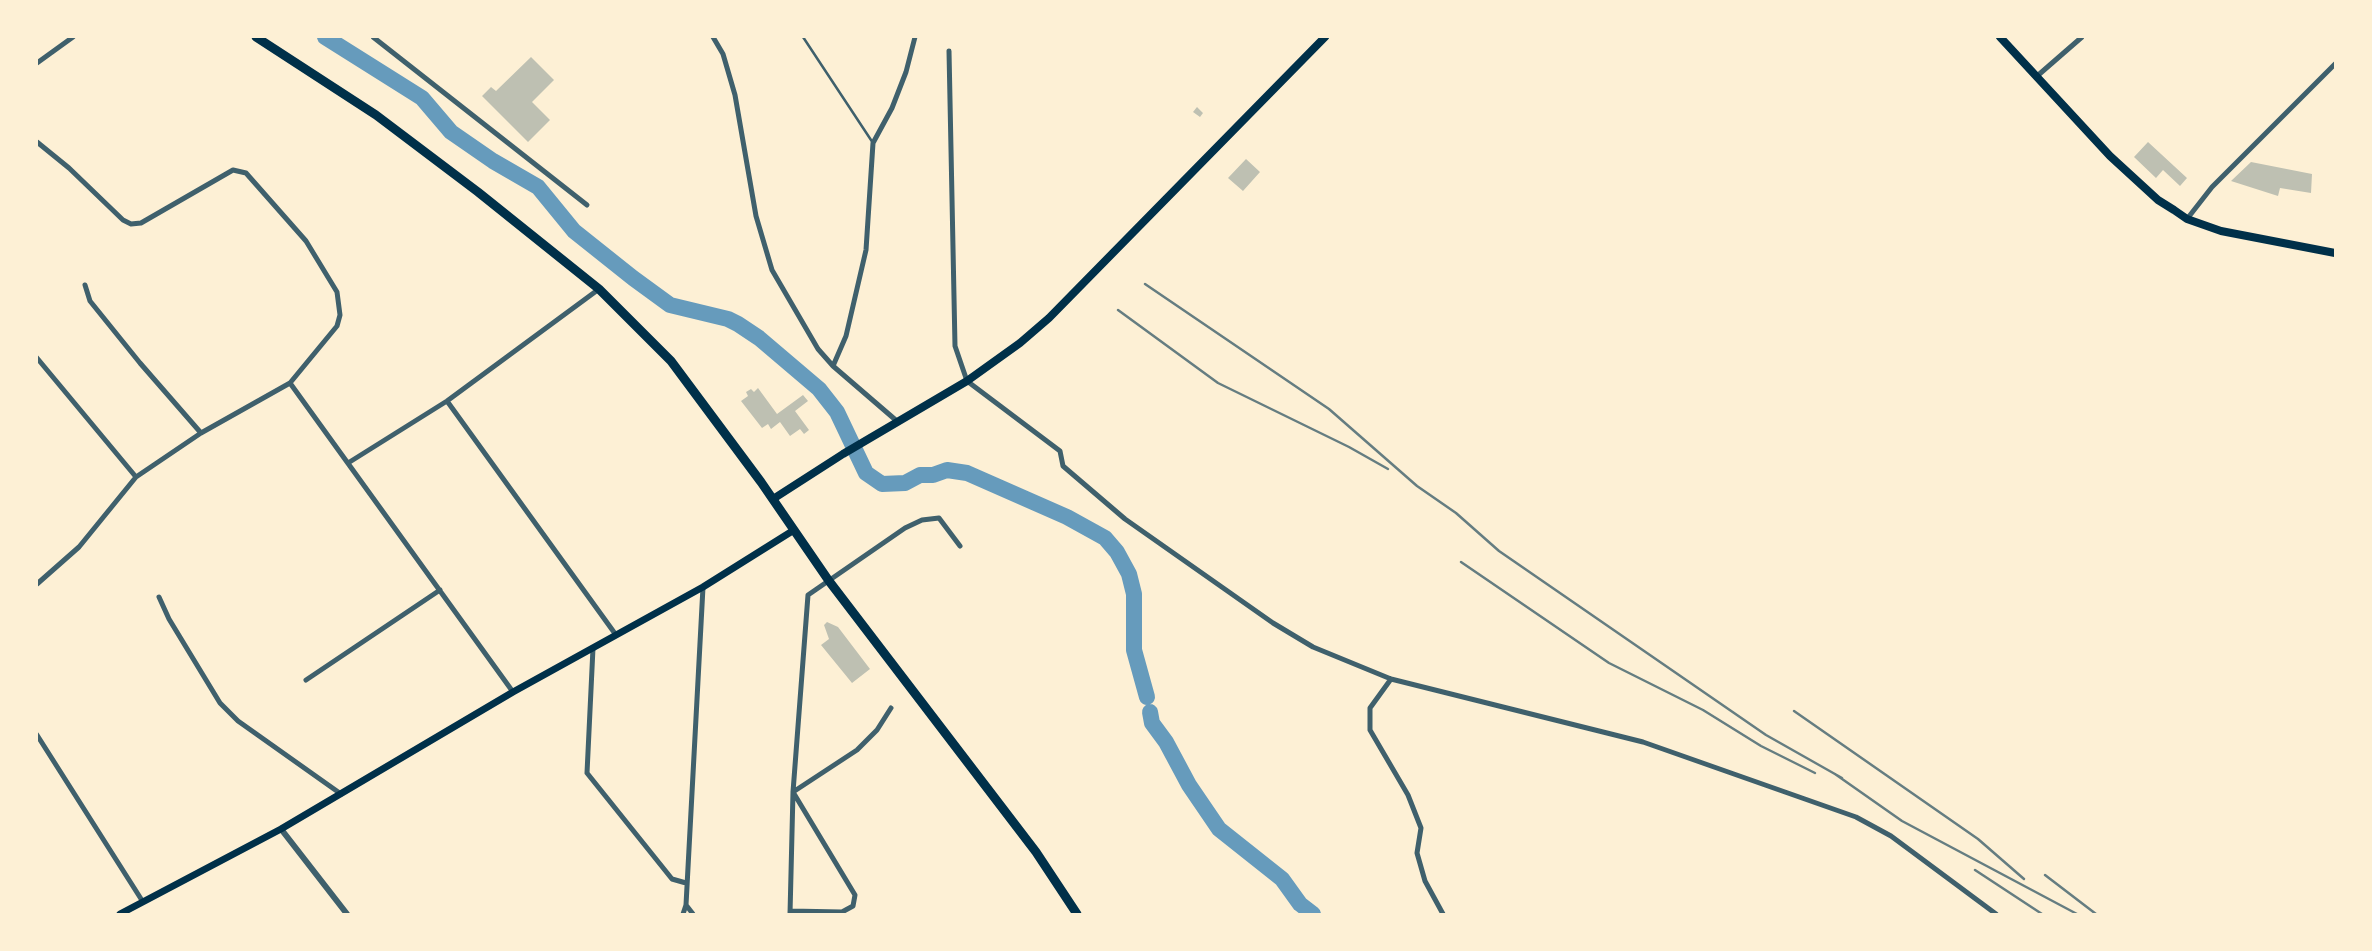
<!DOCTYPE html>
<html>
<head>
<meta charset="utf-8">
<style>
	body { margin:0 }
	#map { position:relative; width:2372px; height:951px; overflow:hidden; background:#fdf0d5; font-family:Roboto,sans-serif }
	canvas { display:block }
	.frame { position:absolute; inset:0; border:38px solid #fdf0d5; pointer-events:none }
</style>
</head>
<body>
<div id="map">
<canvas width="2372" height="951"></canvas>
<div class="frame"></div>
</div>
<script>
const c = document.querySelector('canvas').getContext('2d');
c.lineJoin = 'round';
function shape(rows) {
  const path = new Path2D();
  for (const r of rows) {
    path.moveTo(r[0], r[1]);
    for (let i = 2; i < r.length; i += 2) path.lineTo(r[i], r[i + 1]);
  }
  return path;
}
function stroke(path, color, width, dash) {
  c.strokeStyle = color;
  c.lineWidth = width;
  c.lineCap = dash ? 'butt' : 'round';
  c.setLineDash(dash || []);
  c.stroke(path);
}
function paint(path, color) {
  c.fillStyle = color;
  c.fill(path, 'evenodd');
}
stroke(shape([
	[325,37,422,98,451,132,493,161,538,187,574,231,633,278,670,305,728,319,738,324,759,338,819,389,837,412,866,473,882,484,905,483,920,475,933,475,947,470,967,473,1067,517,1105,538,1117,552,1129,574,1134,594,1134,650,1147,697],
	[1150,712,1152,723,1166,742,1189,785,1219,829,1282,879,1300,904,1313,914]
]), '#669bbc', 16);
paint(shape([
	[531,57,554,80,532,102,550,120,528,142,482,96,491,87,496,91],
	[1197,107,1203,113,1200,117,1193,112],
	[2148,142,2187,178,2180,186,2163,170,2156,178,2134,157],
	[1246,159,1260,172,1243,191,1228,178],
	[2251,162,2312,174,2311,193,2280,188,2278,196,2231,181],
	[758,388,777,414,803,395,808,401,795,411,809,430,804,434,800,429,790,436,780,422,771,429,768,424,762,428,741,401,748,396,746,392,751,389,754,392],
	[827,622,838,627,870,669,852,683,821,645,829,639,824,625]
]), '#bec0b2');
stroke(shape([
	[803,37,873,143]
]), '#3f606c', 2.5);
stroke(shape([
	[373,37,587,205],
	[713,37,723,54,735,95,756,216,772,270,818,349,833,366,898,422],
	[949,51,955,346,967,381,1060,451,1063,466,1125,519,1273,623,1313,647,1391,679,1643,742,1856,817,1891,836,1996,914],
	[37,63,73,37],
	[2036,77,2082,37],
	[37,142,69,168,123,220,131,224,141,223,233,170,246,173,306,241,337,292,340,315,337,326,290,383,201,433,136,477,79,547,37,584],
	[2187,219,2212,187,2335,64],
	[85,285,90,301,140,363,201,433],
	[37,358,136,477],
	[833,366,846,336,866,250,873,143,892,108,906,72,915,37],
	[290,383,513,692],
	[447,401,616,635],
	[348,463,447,401,599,289],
	[159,597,169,619,220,703,238,721,341,794],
	[593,648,587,773,672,879,686,883],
	[1391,679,1370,708,1370,730,1408,795,1421,828,1417,853,1425,881,1443,914],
	[306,680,440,590],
	[37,735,143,902],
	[686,905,693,914],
	[790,911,842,912,853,906,855,895,793,792,857,750,877,730,891,708],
	[683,914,686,905,703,587],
	[790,914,793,792,808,595,905,528,922,520,939,518,960,546]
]), '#3f606c', 5);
stroke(shape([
	[281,829,347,914]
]), '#3f606c', 6);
stroke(shape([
	[120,914,281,829,513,692,703,587,794,530]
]), '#003049', 7);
stroke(shape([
	[2000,37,2110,156,2158,200,2174,210,2187,219,2221,231,2335,253],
	[773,499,843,454,967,381,1020,343,1049,318,1325,37]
]), '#003049', 8);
stroke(shape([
	[256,37,376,115,478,192,599,289,671,361,761,482,829,581,1036,852,1077,914]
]), '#003049', 9);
stroke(shape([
	[1145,284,1329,409,1417,486,1456,513,1499,551,1766,735,1842,778],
	[1118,310,1218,383,1349,447,1388,469],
	[1461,562,1609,663,1703,710,1761,746,1815,773],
	[1794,711,1978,839,2024,879],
	[1835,774,1902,821,2077,914],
	[1975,870,2042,914],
	[2045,875,2096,914]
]), '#657d81', 2.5);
</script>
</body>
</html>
